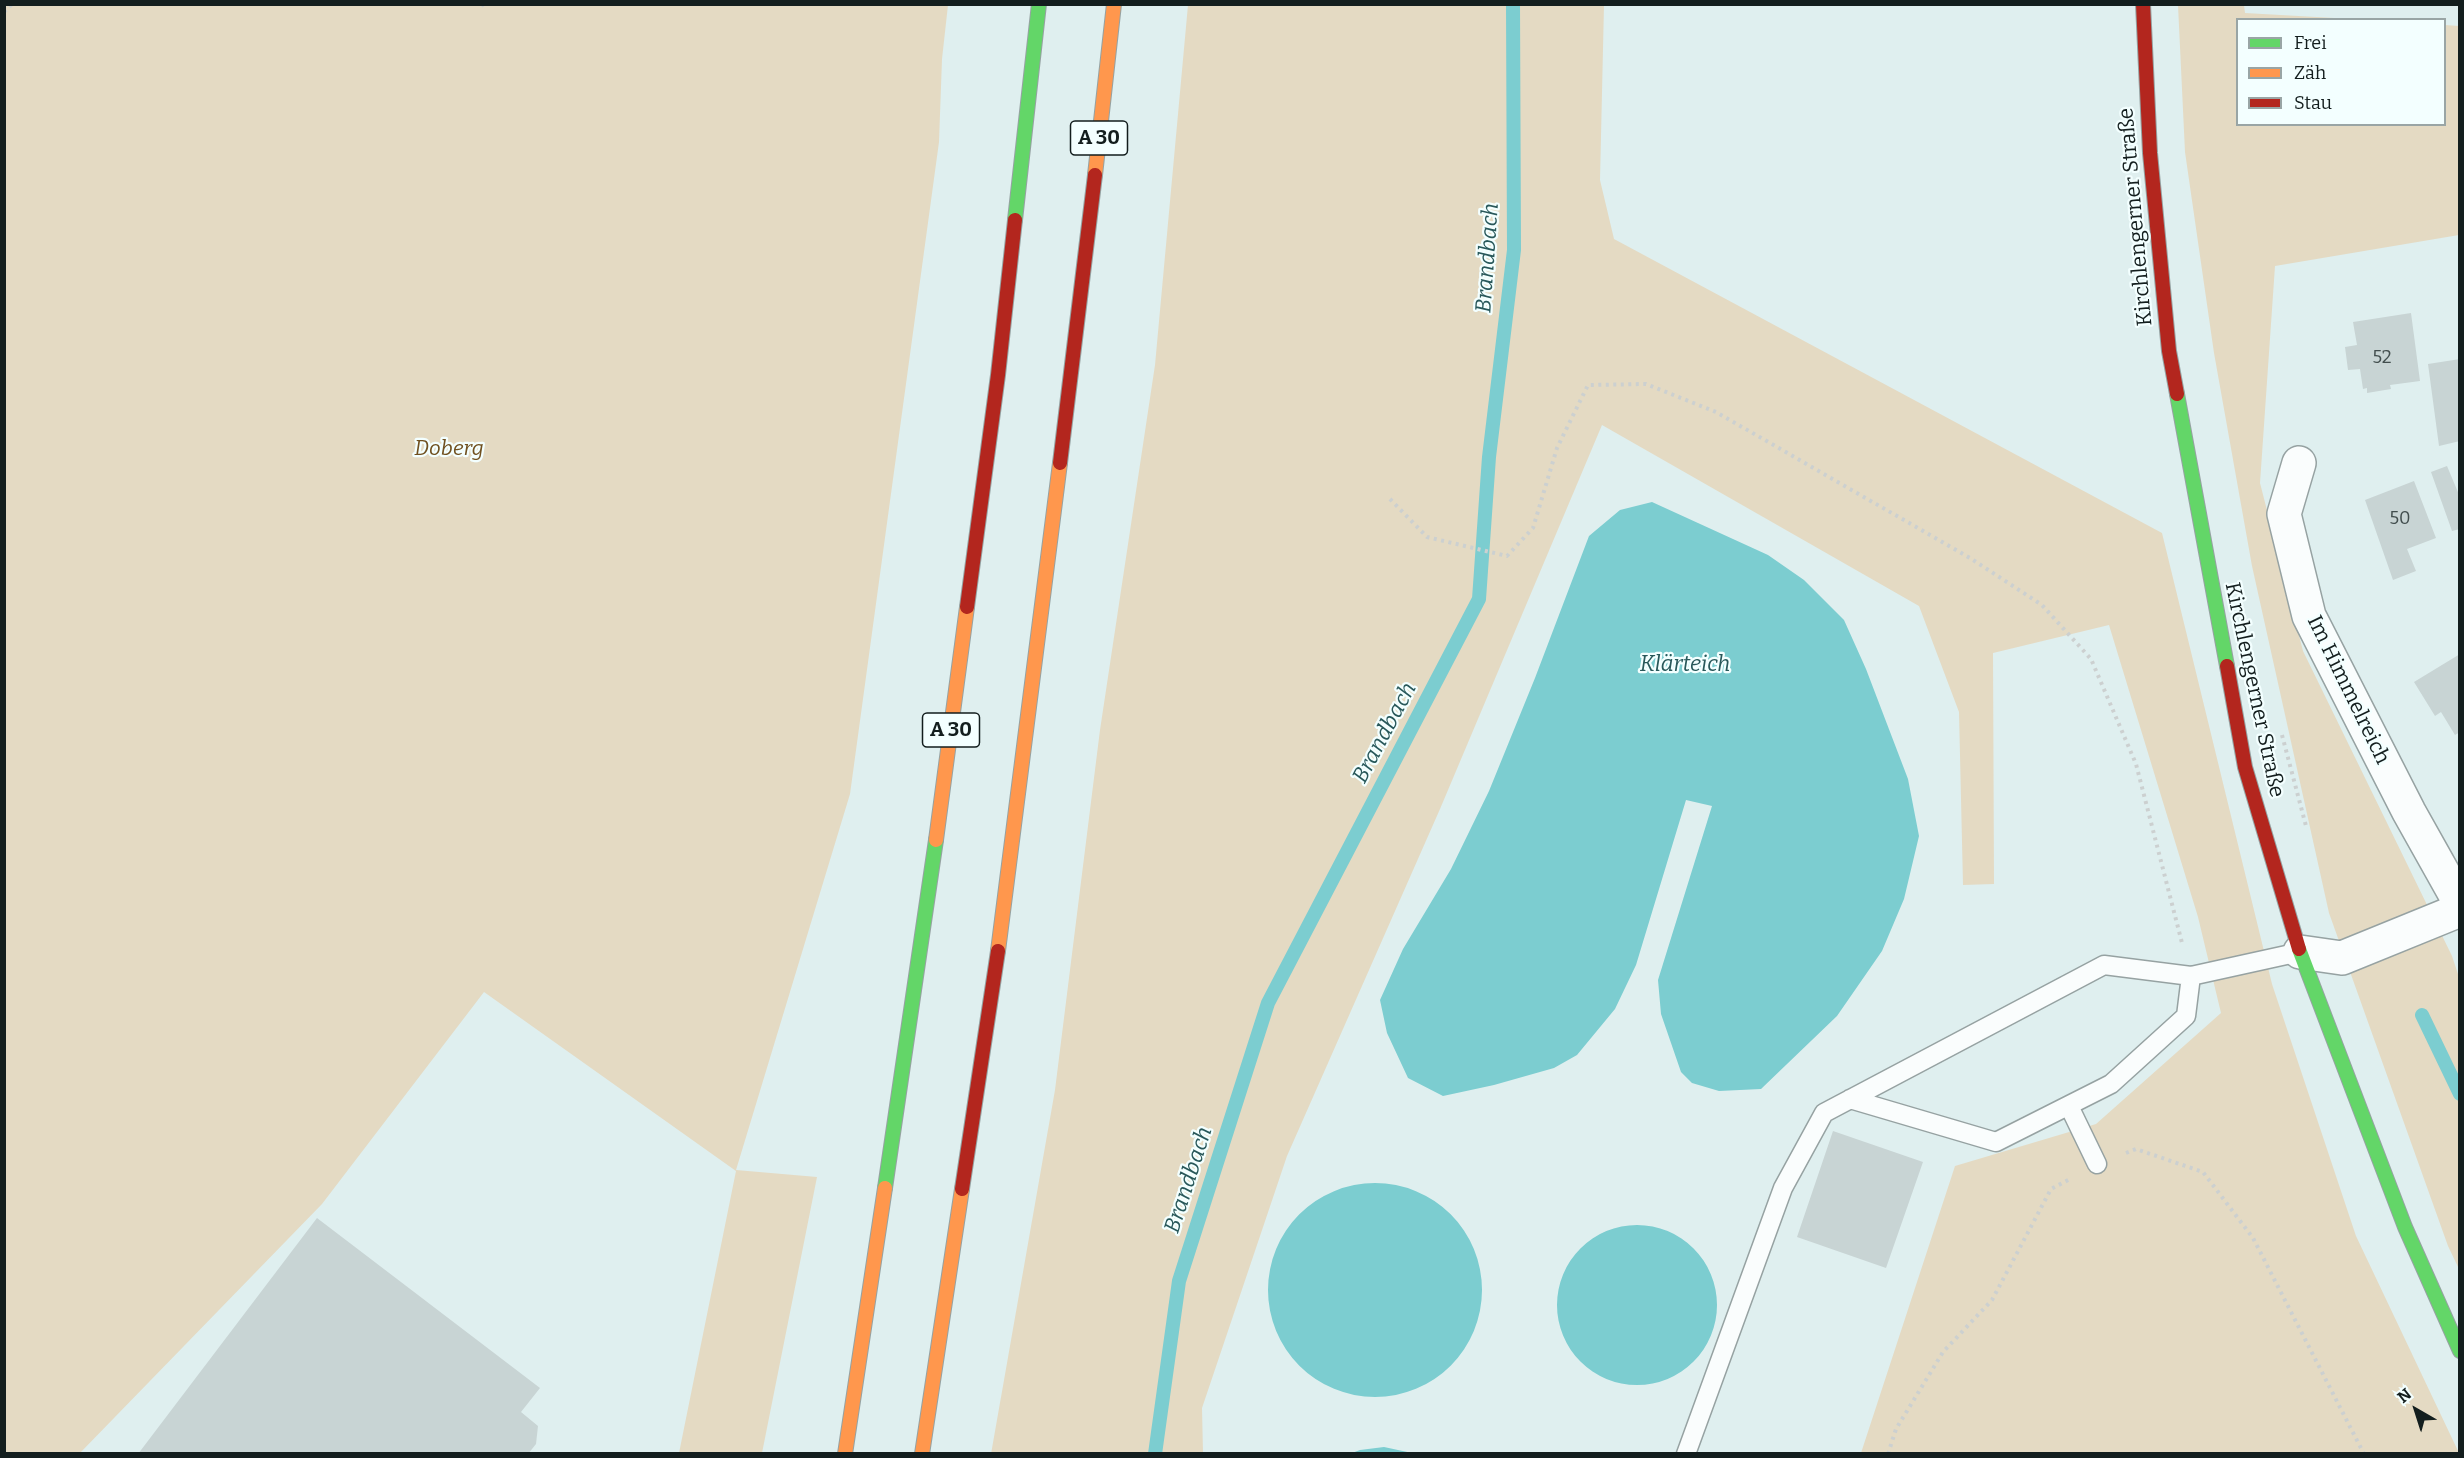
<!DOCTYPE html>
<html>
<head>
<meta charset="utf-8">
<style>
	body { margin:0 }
	#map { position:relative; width:2464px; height:1458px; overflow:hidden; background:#dfefef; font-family:Bitter,serif }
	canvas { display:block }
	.frame { position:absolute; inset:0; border:6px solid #131e1e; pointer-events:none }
	.legend { position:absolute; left:2236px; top:18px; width:210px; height:108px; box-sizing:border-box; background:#f3ffff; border:2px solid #99a5a5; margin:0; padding:8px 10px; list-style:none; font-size:18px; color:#131e1e }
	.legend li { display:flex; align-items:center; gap:12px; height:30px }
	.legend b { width:30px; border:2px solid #99a5a5 }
	.north { position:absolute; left:2386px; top:1380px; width:60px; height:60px; -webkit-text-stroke:4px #f3ffff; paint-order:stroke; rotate:321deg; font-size:16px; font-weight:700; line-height:24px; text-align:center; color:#131e1e }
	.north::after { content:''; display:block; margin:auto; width:21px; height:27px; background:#131e1e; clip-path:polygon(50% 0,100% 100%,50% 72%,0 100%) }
</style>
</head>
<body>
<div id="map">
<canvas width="2464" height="1458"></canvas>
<div class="frame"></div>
<ul class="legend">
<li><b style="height:8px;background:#63d668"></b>Frei</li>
<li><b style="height:8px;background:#ff974d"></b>Zäh</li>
<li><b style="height:8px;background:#b3261e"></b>Stau</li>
</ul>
<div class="north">N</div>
</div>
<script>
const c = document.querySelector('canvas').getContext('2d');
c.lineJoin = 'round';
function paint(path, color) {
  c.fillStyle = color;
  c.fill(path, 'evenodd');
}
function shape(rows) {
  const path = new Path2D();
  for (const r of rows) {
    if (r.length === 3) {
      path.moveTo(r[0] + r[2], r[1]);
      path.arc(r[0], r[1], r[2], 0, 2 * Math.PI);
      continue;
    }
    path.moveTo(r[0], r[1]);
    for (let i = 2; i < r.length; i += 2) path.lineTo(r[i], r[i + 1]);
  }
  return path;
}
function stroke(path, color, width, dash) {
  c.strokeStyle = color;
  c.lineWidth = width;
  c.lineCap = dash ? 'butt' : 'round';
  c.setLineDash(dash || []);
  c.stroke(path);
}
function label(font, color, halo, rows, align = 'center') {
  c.font = font + ' Bitter,serif';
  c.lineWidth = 4.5;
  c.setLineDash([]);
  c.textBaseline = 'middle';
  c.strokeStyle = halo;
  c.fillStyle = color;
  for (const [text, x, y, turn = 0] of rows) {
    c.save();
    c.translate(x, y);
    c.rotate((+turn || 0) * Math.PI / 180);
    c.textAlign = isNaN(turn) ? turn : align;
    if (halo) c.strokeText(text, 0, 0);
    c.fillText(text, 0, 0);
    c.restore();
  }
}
paint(shape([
	[5,4,948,5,942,59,939,142,850,794,736,1170,817,1177,762,1453,679,1453,736,1171,484,992,322,1204,80,1453,5,1453],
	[1188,5,1604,5,1600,180,1614,239,2162,533,2272,984,2356,1236,2459,1453,1861,1453,1955,1166,2096,1124,2221,1013,2198,917,2109,625,1993,653,1994,884,1963,885,1959,712,1919,606,1602,425,1440,809,1287,1156,1202,1408,1203,1453,991,1454,1055,1090,1100,730,1155,365],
	[2178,5,2244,5,2245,13,2352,19,2238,20,2238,124,2444,124,2445,25,2459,26,2459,235,2275,266,2260,483,2303,651,2452,956,2459,977,2459,1269,2448,1246,2329,913,2252,566,2214,353,2185,152]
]), '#e4dac3');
paint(shape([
	[1652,502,1768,555,1804,580,1844,620,1866,669,1908,779,1919,836,1904,899,1882,951,1837,1016,1761,1089,1719,1091,1692,1083,1681,1072,1661,1014,1658,980,1712,806,1686,800,1636,965,1615,1009,1577,1055,1554,1068,1494,1085,1443,1096,1408,1078,1387,1033,1380,1000,1403,949,1451,869,1489,791,1535,678,1589,536,1620,510],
	[1375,1290,107],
	[1637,1305,80],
	[1384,1447,1412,1453,1352,1453,1360,1450]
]), '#7ccdd0');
stroke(shape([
	[2422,1015,2460,1094],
	[1155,1454,1179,1281,1268,1003,1479,599,1489,457,1514,250,1513,4]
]), '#7ccdd0', 14);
paint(shape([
	[2411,313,2420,381,2390,385,2391,389,2367,393,2367,388,2363,389,2360,369,2348,370,2345,347,2357,345,2353,322],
	[2460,359,2460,441,2439,446,2428,364],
	[2447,466,2460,497,2460,529,2452,531,2431,472],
	[2414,481,2436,538,2407,549,2416,571,2393,580,2365,500],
	[2460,654,2460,732,2455,735,2441,712,2435,716,2414,682],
	[1833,1131,1923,1162,1886,1268,1797,1237],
	[317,1218,540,1388,521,1412,538,1426,536,1444,528,1454,138,1454]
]), '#c8d4d4');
const lane = shape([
	[1850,1099,1996,1142,2111,1084,2186,1016,2191,976],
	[2069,1106,2097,1164],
	[1686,1454,1783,1188,1824,1113,2104,965,2191,976,2300,952]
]);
const street = shape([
	[2299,463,2284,514,2309,616,2409,812,2460,903],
	[2300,952,2342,958,2460,910]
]);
const fast = shape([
	[1015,220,1039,4],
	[2177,394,2227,666],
	[2299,949,2405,1227,2460,1351],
	[885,1188,936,840]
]);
const slow = shape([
	[1095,175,1114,4],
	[936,840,967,607],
	[998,951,1060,463],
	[845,1454,885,1188],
	[922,1454,962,1189]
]);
const jam = shape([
	[2143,4,2150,153,2169,351,2177,394],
	[1060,463,1095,175],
	[967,607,998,375,1015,220],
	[2227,666,2245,767,2299,949],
	[962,1189,998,951]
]);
stroke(lane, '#96a2a2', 21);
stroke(street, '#96a2a2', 36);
stroke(fast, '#96a2a2', 16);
stroke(slow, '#96a2a2', 16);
stroke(jam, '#96a2a2', 16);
stroke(shape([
	[482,4,485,7],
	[4,12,12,4],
	[1390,499,1427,537,1507,556,1533,528,1557,448,1588,385,1646,384,1716,412,1970,558,2042,605,2091,659,2136,764,2182,943],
	[2282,735,2306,826],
	[2126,1153,2136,1149,2203,1172,2253,1238,2364,1454],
	[1888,1454,1896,1429,1943,1352,1992,1300,2051,1189,2070,1179]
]), '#ccd0d0', 4, [3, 4.5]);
stroke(lane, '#fafdfd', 18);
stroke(street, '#fafdfd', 33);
stroke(fast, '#63d668', 14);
stroke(slow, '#ff974d', 14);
stroke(jam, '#b3261e', 14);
label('18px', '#424e4e', null, [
	["52",2382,358],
	["50",2400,519]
]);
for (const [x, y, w] of [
	[1099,138,57],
	[951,730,57]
]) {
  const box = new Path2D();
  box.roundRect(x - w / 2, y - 17, w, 34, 4.5);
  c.fillStyle = '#f3ffff';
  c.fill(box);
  stroke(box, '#131e1e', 1.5);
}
label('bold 20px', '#131e1e', null, [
	["A 30",1099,138],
	["A 30",951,730]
]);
label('21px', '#131e1e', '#f3ffff', [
	["Kirchlengerner Straße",2136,217,-95],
	["Kirchlengerner Straße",2254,690,78],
	["Im Himmelreich",2348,690,64]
]);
label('italic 21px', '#70501f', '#f3ffff', [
	["Doberg",449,449]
]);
label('italic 22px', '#28585a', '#f3ffff', [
	["Brandbach",1488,258,-86],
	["Klärteich",1685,665],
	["Brandbach",1385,733,-62],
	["Brandbach",1189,1180,-72]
]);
</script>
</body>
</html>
